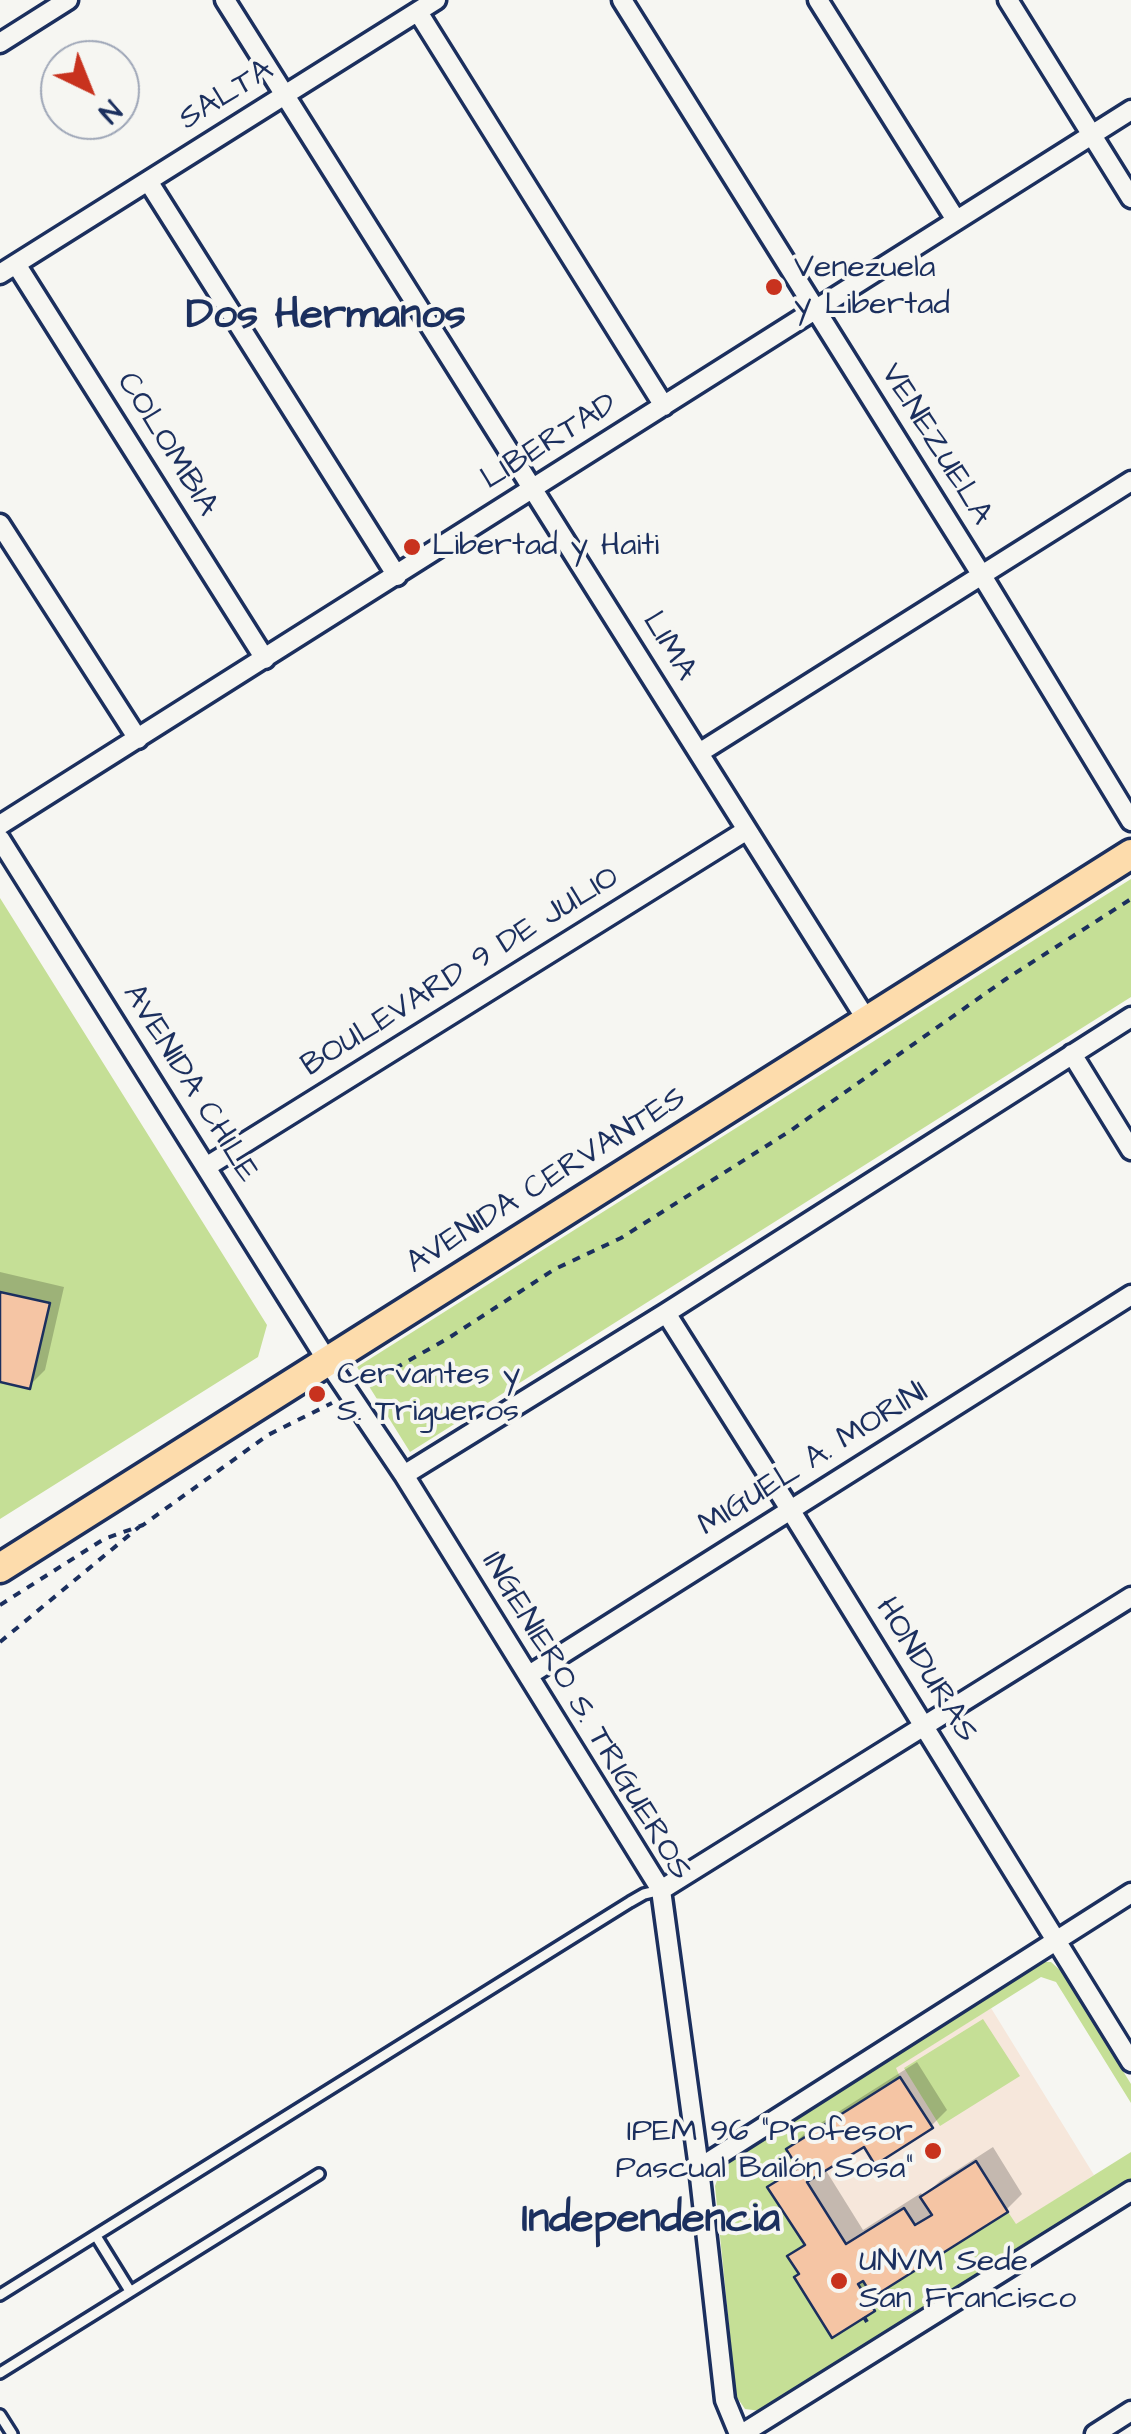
<!DOCTYPE html>
<html>
<head>
<meta charset="utf-8">
<style>
	body { margin:0 }
	#map { position:relative; width:1131px; height:2434px; overflow:hidden; background:#f6f6f2; font-family:"Architects Daughter",sans-serif }
	canvas { display:block }
	.north { position:absolute; left:40px; top:40px; width:100px; height:100px; box-sizing:border-box; background:#f6f6f2; border:2px solid #9ea6b7; border-radius:50%; rotate:137deg; font-size:28px; font-weight:700; line-height:40px; text-align:center; color:#1b2f5e }
	.north::after { content:''; display:block; margin:auto; width:35px; height:45px; background:#c8321e; clip-path:polygon(50% 0,100% 100%,50% 72%,0 100%) }
</style>
</head>
<body>
<div id="map">
<canvas width="1131" height="2434"></canvas>
<div class="north">N</div>
</div>
<script>
const c = document.querySelector('canvas').getContext('2d');
c.lineJoin = 'round';
function paint(path, color) {
  c.fillStyle = color;
  c.fill(path, 'evenodd');
}
function shape(rows) {
  const path = new Path2D();
  for (const r of rows) {
    path.moveTo(r[0], r[1]);
    for (let i = 2; i < r.length; i += 2) path.lineTo(r[i], r[i + 1]);
  }
  return path;
}
function stroke(path, color, width, dash) {
  c.strokeStyle = color;
  c.lineWidth = width;
  c.lineCap = dash ? 'butt' : 'round';
  c.setLineDash(dash || []);
  c.stroke(path);
}
function label(font, color, halo, rows, align = 'center') {
  c.font = font + ' "Architects Daughter",sans-serif';
  c.lineWidth = 8;
  c.setLineDash([]);
  c.textBaseline = 'middle';
  c.strokeStyle = halo;
  c.fillStyle = color;
  for (const [text, x, y, turn = 0] of rows) {
    c.save();
    c.translate(x, y);
    c.rotate((+turn || 0) * Math.PI / 180);
    c.textAlign = isNaN(turn) ? turn : align;
    if (halo) c.strokeText(text, 0, 0);
    c.fillText(text, 0, 0);
    c.restore();
  }
}
paint(shape([
	[991,2008,1094,2175,1016,2225,1007,2212,873,2297,858,2284,836,2251,799,2274,787,2256,767,2187,798,2168,786,2149,900,2077,895,2068]
]), '#f6e7db');
paint(shape([
	[1131,879,1131,997,410,1452,357,1367],
	[0,898,267,1325,258,1357,0,1519],
	[1040,1962,1051,1962,1061,1971,1131,2084,1131,2103,1056,1982,1041,1977,896,2068,900,2077,786,2149,798,2168,767,2187,805,2245,788,2256,799,2274,794,2277,858,2284,863,2281,874,2296,1008,2212,1016,2224,1131,2152,1131,2182,766,2409,761,2411,745,2409,736,2396,715,2186,719,2175,731,2161],
	[983,2019,1020,2076,940,2126,904,2068]
]), '#c5df96');
paint(shape([
	[0,1272,64,1287,45,1370,29,1386,0,1380],
	[917,2062,947,2110,931,2126,865,2143,825,2169,863,2230,921,2193,923,2197,940,2181,993,2147,1022,2194,1006,2210,885,2286,889,2293,873,2309,791,2256,806,2241,770,2187,786,2171,798,2164,789,2149,805,2133]
]), '#0003');
const building = shape([
	[0,1292,50,1303,30,1389,0,1382,0,1292],
	[900,2077,933,2128,875,2165,864,2147,807,2182,846,2244,904,2208,915,2225,932,2215,920,2197,976,2161,1008,2212,873,2297,863,2281,858,2284,875,2311,832,2338,794,2277,799,2274,787,2256,805,2245,767,2187,798,2168,786,2149,900,2077]
]);
paint(building, '#f5c5a4');
stroke(building, '#1b2f5e', 2.5);
const lane = shape([
	[96,2236,130,2291],
	[0,2295,630,1902,644,1894,661,1890],
	[0,2373,319,2174],
	[0,2415,12,2434]
]);
const street = shape([
	[225,0,868,1022],
	[622,0,981,574,1131,821],
	[818,0,956,220],
	[1008,0,1131,198],
	[418,12,664,406],
	[0,43,68,0],
	[148,181,397,576],
	[16,264,265,659],
	[0,274,436,0],
	[0,524,138,739],
	[699,753,1131,481],
	[0,825,1131,110],
	[0,839,328,1362,404,1475,661,1890,699,2168,725,2400,739,2434],
	[1072,1054,1131,1150],
	[206,1167,747,830],
	[666,1313,791,1511,1131,2062],
	[404,1475,666,1313,1131,1017],
	[529,1675,1131,1295],
	[661,1890,1131,1597],
	[699,2168,1131,1893],
	[742,2434,1131,2191],
	[1095,2434,1131,2411]
]);
const primary = shape([
	[0,1568,1131,854]
]);
stroke(lane, '#1b2f5e', 16);
stroke(street, '#1b2f5e', 25);
stroke(primary, '#1b2f5e', 35);
stroke(shape([
	[367,1384,447,1339,555,1269,621,1238,790,1131,1006,979,1131,899],
	[0,1605,104,1539,143,1525,268,1435,332,1403],
	[0,1642,139,1527],
	[864,2317,867,2322]
]), '#1b2f5e', 4, [8, 8]);
stroke(lane, '#f6f6f2', 9);
stroke(street, '#f6f6f2', 18);
stroke(primary, '#fddcac', 28);
for (const [x, y, r, color] of [
	[774,287,10,"#c8321e"],
	[412,547,10,"#c8321e"],
	[317,1394,10,"#c8321e"],
	[933,2151,10,"#c8321e"],
	[839,2281,10,"#c8321e"]
]) {
  const dot = new Path2D();
  dot.arc(x, y, r, 0, 2 * Math.PI);
  c.fillStyle = color;
  c.fill(dot);
  stroke(dot, '#f6f6f2', 4);
}
label('32px', '#1b2f5e', '#f6f6f2', [
	["SALTA",227,96,-32],
	["LIBERTAD",550,443,-32],
	["COLOMBIA",166,445,58],
	["VENEZUELA",935,445,58],
	["LIMA",668,647,58],
	["BOULEVARD 9 DE JULIO",461,973,-32],
	["AVENIDA CHILE",189,1084,58],
	["AVENIDA CERVANTES",547,1182,-32],
	["MIGUEL A. MORINI",814,1460,-32],
	["HONDURAS",925,1671,58],
	["INGENIERO S. TRIGUEROS",585,1717,59]
]);
label('32px', '#1b2f5e', '#f6f6f2', [
	["Venezuela",794,269],
	["y Libertad",794,306],
	["Libertad y Haiti",432,547],
	["Cervantes y",337,1376],
	["S. Trigueros",337,1413],
	["IPEM 96 \"Profesor",913,2133,"right"],
	["Pascual Bailón Sosa\"",913,2170,"right"],
	["UNVM Sede",859,2263],
	["San Francisco",859,2300]
], 'left');
label('bold 42px', '#1b2f5e', '#f6f6f2', [
	["Dos Hermanos",326,318],
	["Independencia",651,2222]
]);
</script>
</body>
</html>
